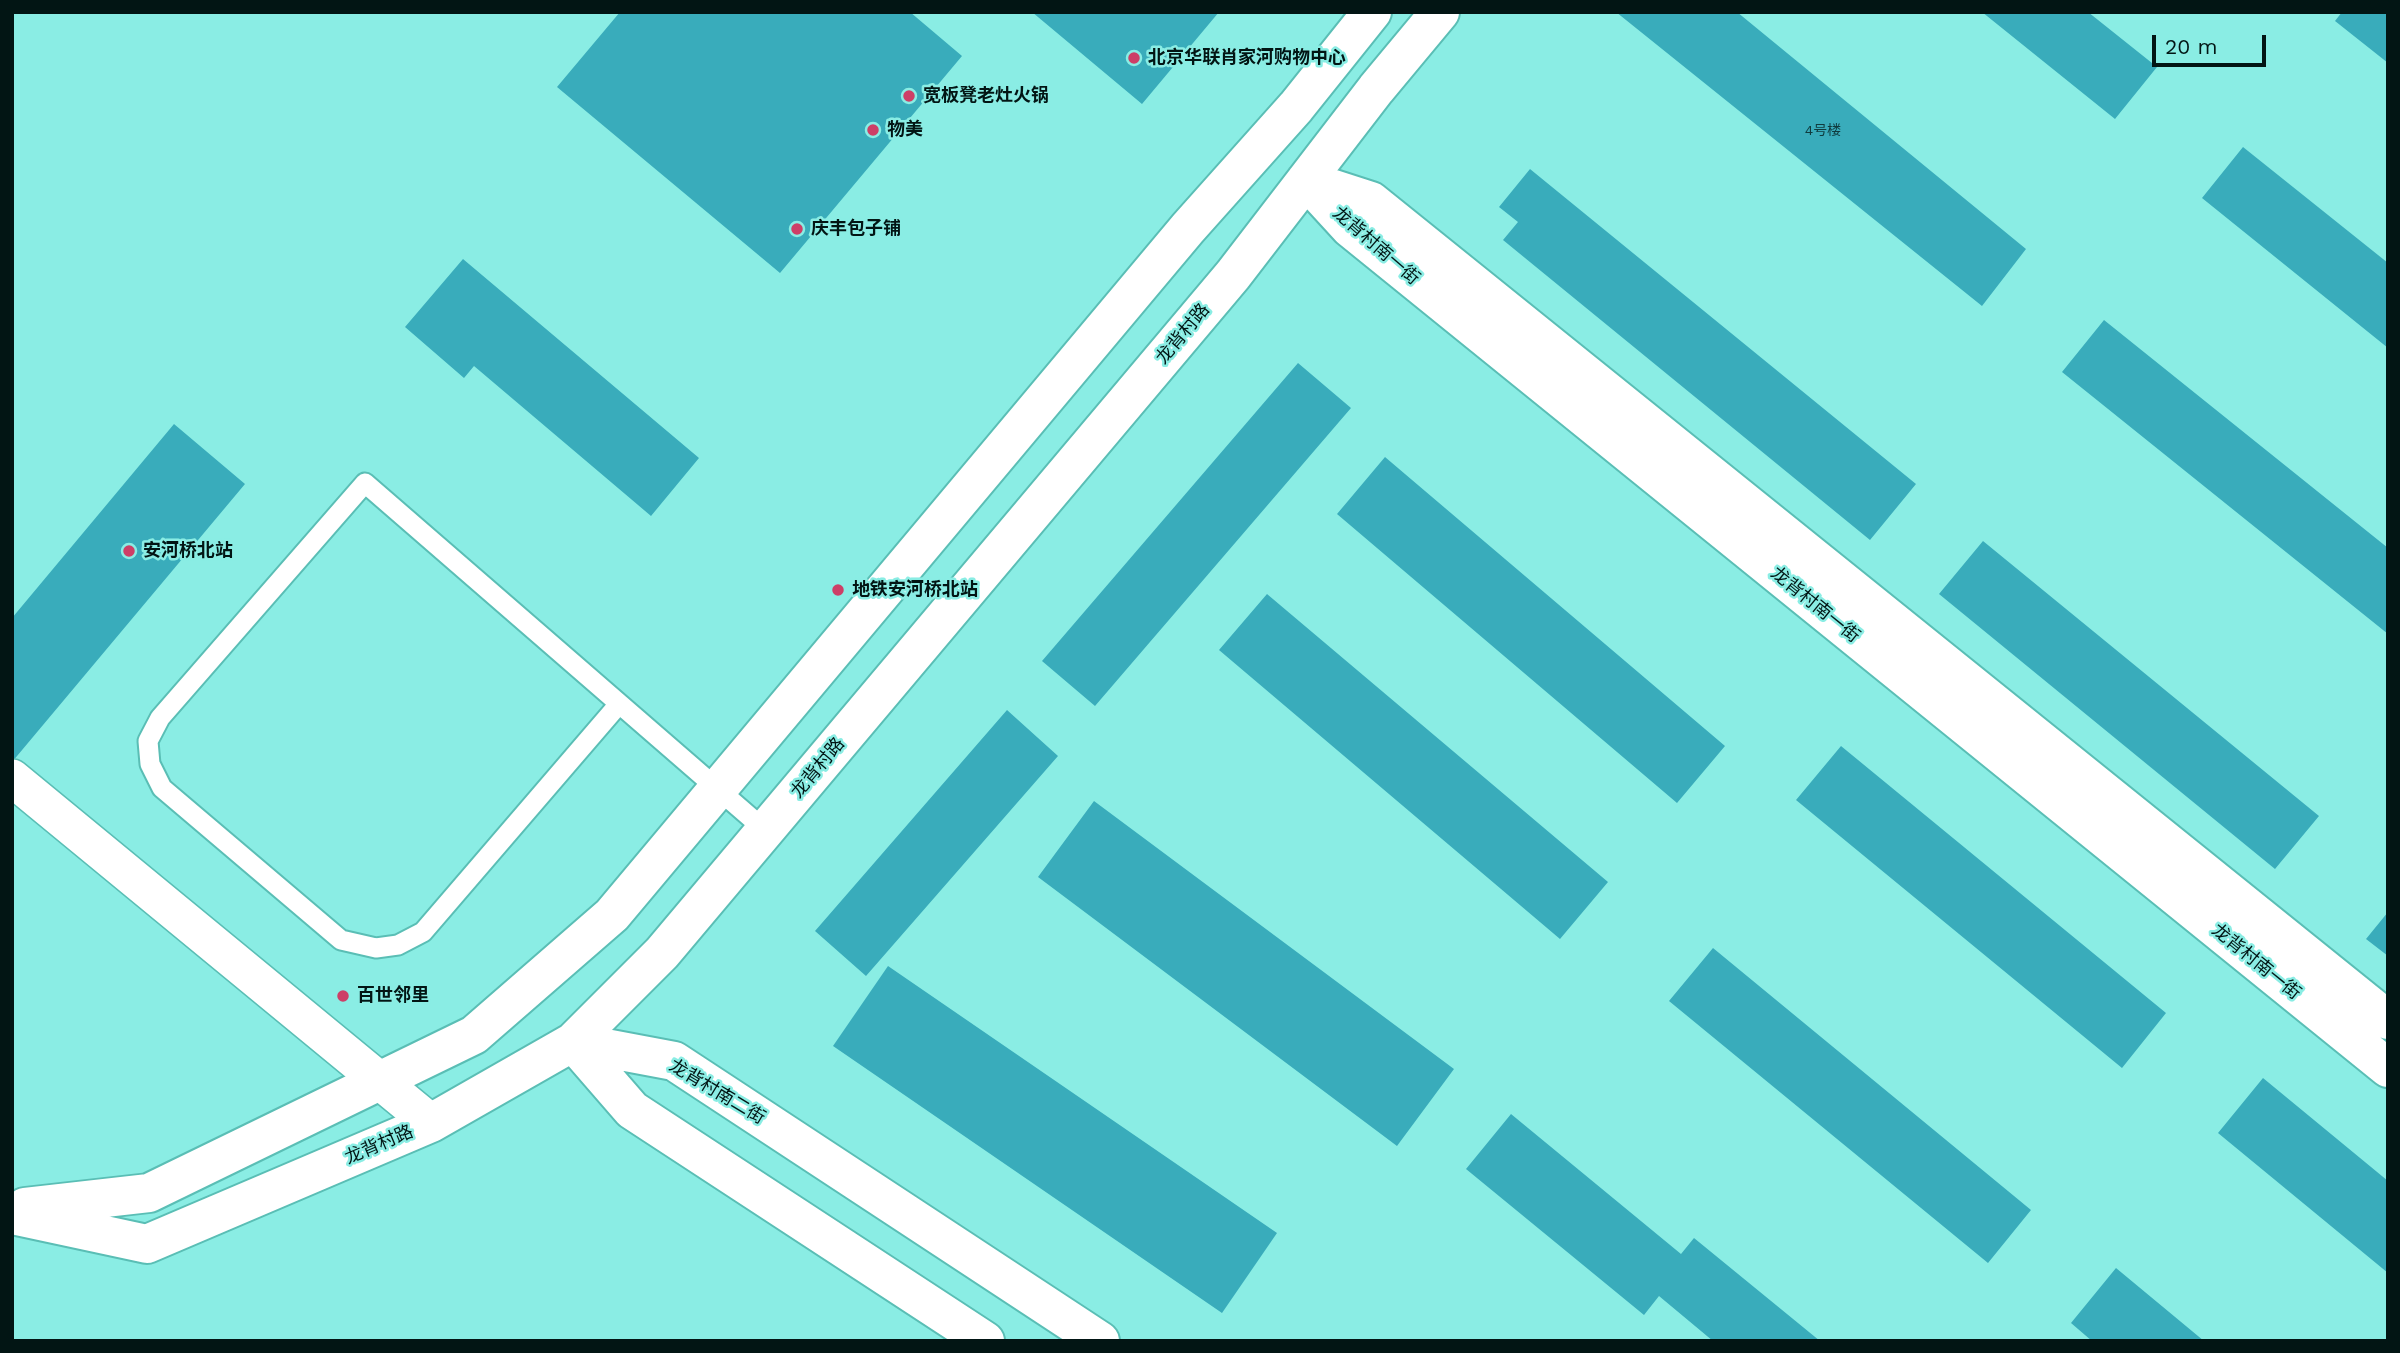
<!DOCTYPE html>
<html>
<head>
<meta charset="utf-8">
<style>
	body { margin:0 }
	#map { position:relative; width:2400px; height:1353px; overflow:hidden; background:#8aede4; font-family:"Work Sans",sans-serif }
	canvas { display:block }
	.frame { position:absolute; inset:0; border:14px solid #021514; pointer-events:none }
	.scale { position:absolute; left:2152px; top:35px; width:114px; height:32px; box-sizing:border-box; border:4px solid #021514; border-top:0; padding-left:9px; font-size:21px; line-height:24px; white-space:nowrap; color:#021514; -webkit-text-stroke:5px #8aede4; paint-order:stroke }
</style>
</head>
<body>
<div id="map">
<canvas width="2400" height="1353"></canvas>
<div class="frame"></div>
<div class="scale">20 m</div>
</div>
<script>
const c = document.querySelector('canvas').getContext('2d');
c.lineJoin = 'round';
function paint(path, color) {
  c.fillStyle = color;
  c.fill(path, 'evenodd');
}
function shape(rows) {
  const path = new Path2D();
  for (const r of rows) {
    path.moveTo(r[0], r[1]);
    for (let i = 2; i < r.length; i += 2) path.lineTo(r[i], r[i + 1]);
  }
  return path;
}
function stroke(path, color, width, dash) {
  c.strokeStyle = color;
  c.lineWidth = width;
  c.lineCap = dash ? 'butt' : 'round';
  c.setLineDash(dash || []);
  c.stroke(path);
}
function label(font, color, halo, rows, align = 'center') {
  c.font = font + ' "Work Sans","Noto Sans SC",sans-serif';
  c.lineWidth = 5;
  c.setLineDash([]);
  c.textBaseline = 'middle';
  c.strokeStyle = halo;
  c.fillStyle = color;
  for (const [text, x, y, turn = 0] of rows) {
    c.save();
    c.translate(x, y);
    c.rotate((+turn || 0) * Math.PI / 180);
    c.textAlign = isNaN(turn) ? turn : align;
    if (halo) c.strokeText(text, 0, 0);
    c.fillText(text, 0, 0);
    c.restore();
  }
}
paint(shape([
	[620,12,910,12,962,56,780,273,557,87],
	[1032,12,1219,12,1142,104],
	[1616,12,1737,12,2026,249,1982,306],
	[1982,12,2088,12,2157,67,2115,119],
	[2342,12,2388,12,2388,63,2335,21],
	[2243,147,2388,263,2388,348,2202,198],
	[1530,169,1916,484,1870,540,1503,240,1518,222,1499,207],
	[463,259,699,458,651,516,474,366,464,378,405,327],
	[2104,320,2388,548,2388,634,2062,372],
	[1298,363,1351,408,1095,706,1042,661],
	[174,424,245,484,12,762,12,618],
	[1385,457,1725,746,1677,803,1337,514],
	[1983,541,2319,816,2275,869,1939,594],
	[1267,594,1608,882,1560,939,1219,650],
	[1007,710,1058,756,866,976,815,931],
	[1841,746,2166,1013,2122,1068,1796,800],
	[1094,801,1454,1069,1397,1146,1038,877],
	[2388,912,2388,956,2366,939],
	[1713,948,2031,1210,1988,1263,1669,1001],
	[888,966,1277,1233,1222,1313,833,1046],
	[2263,1078,2388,1181,2388,1273,2218,1133],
	[1511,1114,1681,1254,1694,1238,1820,1341,1713,1341,1659,1296,1644,1315,1466,1169],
	[2116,1268,2204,1341,2092,1341,2071,1323]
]), '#39acbb');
const lane = shape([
	[619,704,423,932,398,945,376,948,341,940,162,788,150,764,148,741,160,718,365,483,765,830]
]);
const street = shape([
	[12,778,431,1123]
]);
const secondary = shape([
	[1306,180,1350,228,2388,1068],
	[1306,180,1371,201,2388,1020],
	[573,1042,674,1061,1100,1341],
	[573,1042,632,1110,985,1341],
	[25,1207,149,1193,474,1035,612,915,1188,228,1296,107,1372,12],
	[12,1215,147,1244,431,1123,573,1042,662,953,848,732,1233,275,1376,89,1440,12]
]);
stroke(lane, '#5abeb5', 23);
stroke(street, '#5abeb5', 40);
stroke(secondary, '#5abeb5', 42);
stroke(lane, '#fff', 19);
stroke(street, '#fff', 37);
stroke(secondary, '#fff', 38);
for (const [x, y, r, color] of [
	[1134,58,7,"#cd3f67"],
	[909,96,7,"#cd3f67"],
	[873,130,7,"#cd3f67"],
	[797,229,7,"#cd3f67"],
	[129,551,7,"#cd3f67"],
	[838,590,7,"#cd3f67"],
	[343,996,7,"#cd3f67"]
]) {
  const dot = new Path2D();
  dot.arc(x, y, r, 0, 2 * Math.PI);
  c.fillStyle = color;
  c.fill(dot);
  stroke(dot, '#8aede4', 2.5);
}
label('14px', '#103b3e', null, [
	["4号楼",1823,131]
]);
label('bold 18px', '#021514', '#8aede4', [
	["北京华联肖家河购物中心",1148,58],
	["宽板凳老灶火锅",923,96],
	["物美",887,130],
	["庆丰包子铺",811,229],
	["安河桥北站",143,551],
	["地铁安河桥北站",852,590],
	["百世邻里",357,996]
], 'left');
label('18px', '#021514', '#8aede4', [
	["龙背村南一街",1376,246,41],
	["龙背村路",1183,334,-50],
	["龙背村南一街",1815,605,39],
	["龙背村路",818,768,-50],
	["龙背村南一街",2256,962,39],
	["龙背村南二街",717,1092,31],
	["龙背村路",379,1145,-23]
]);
</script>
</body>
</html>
